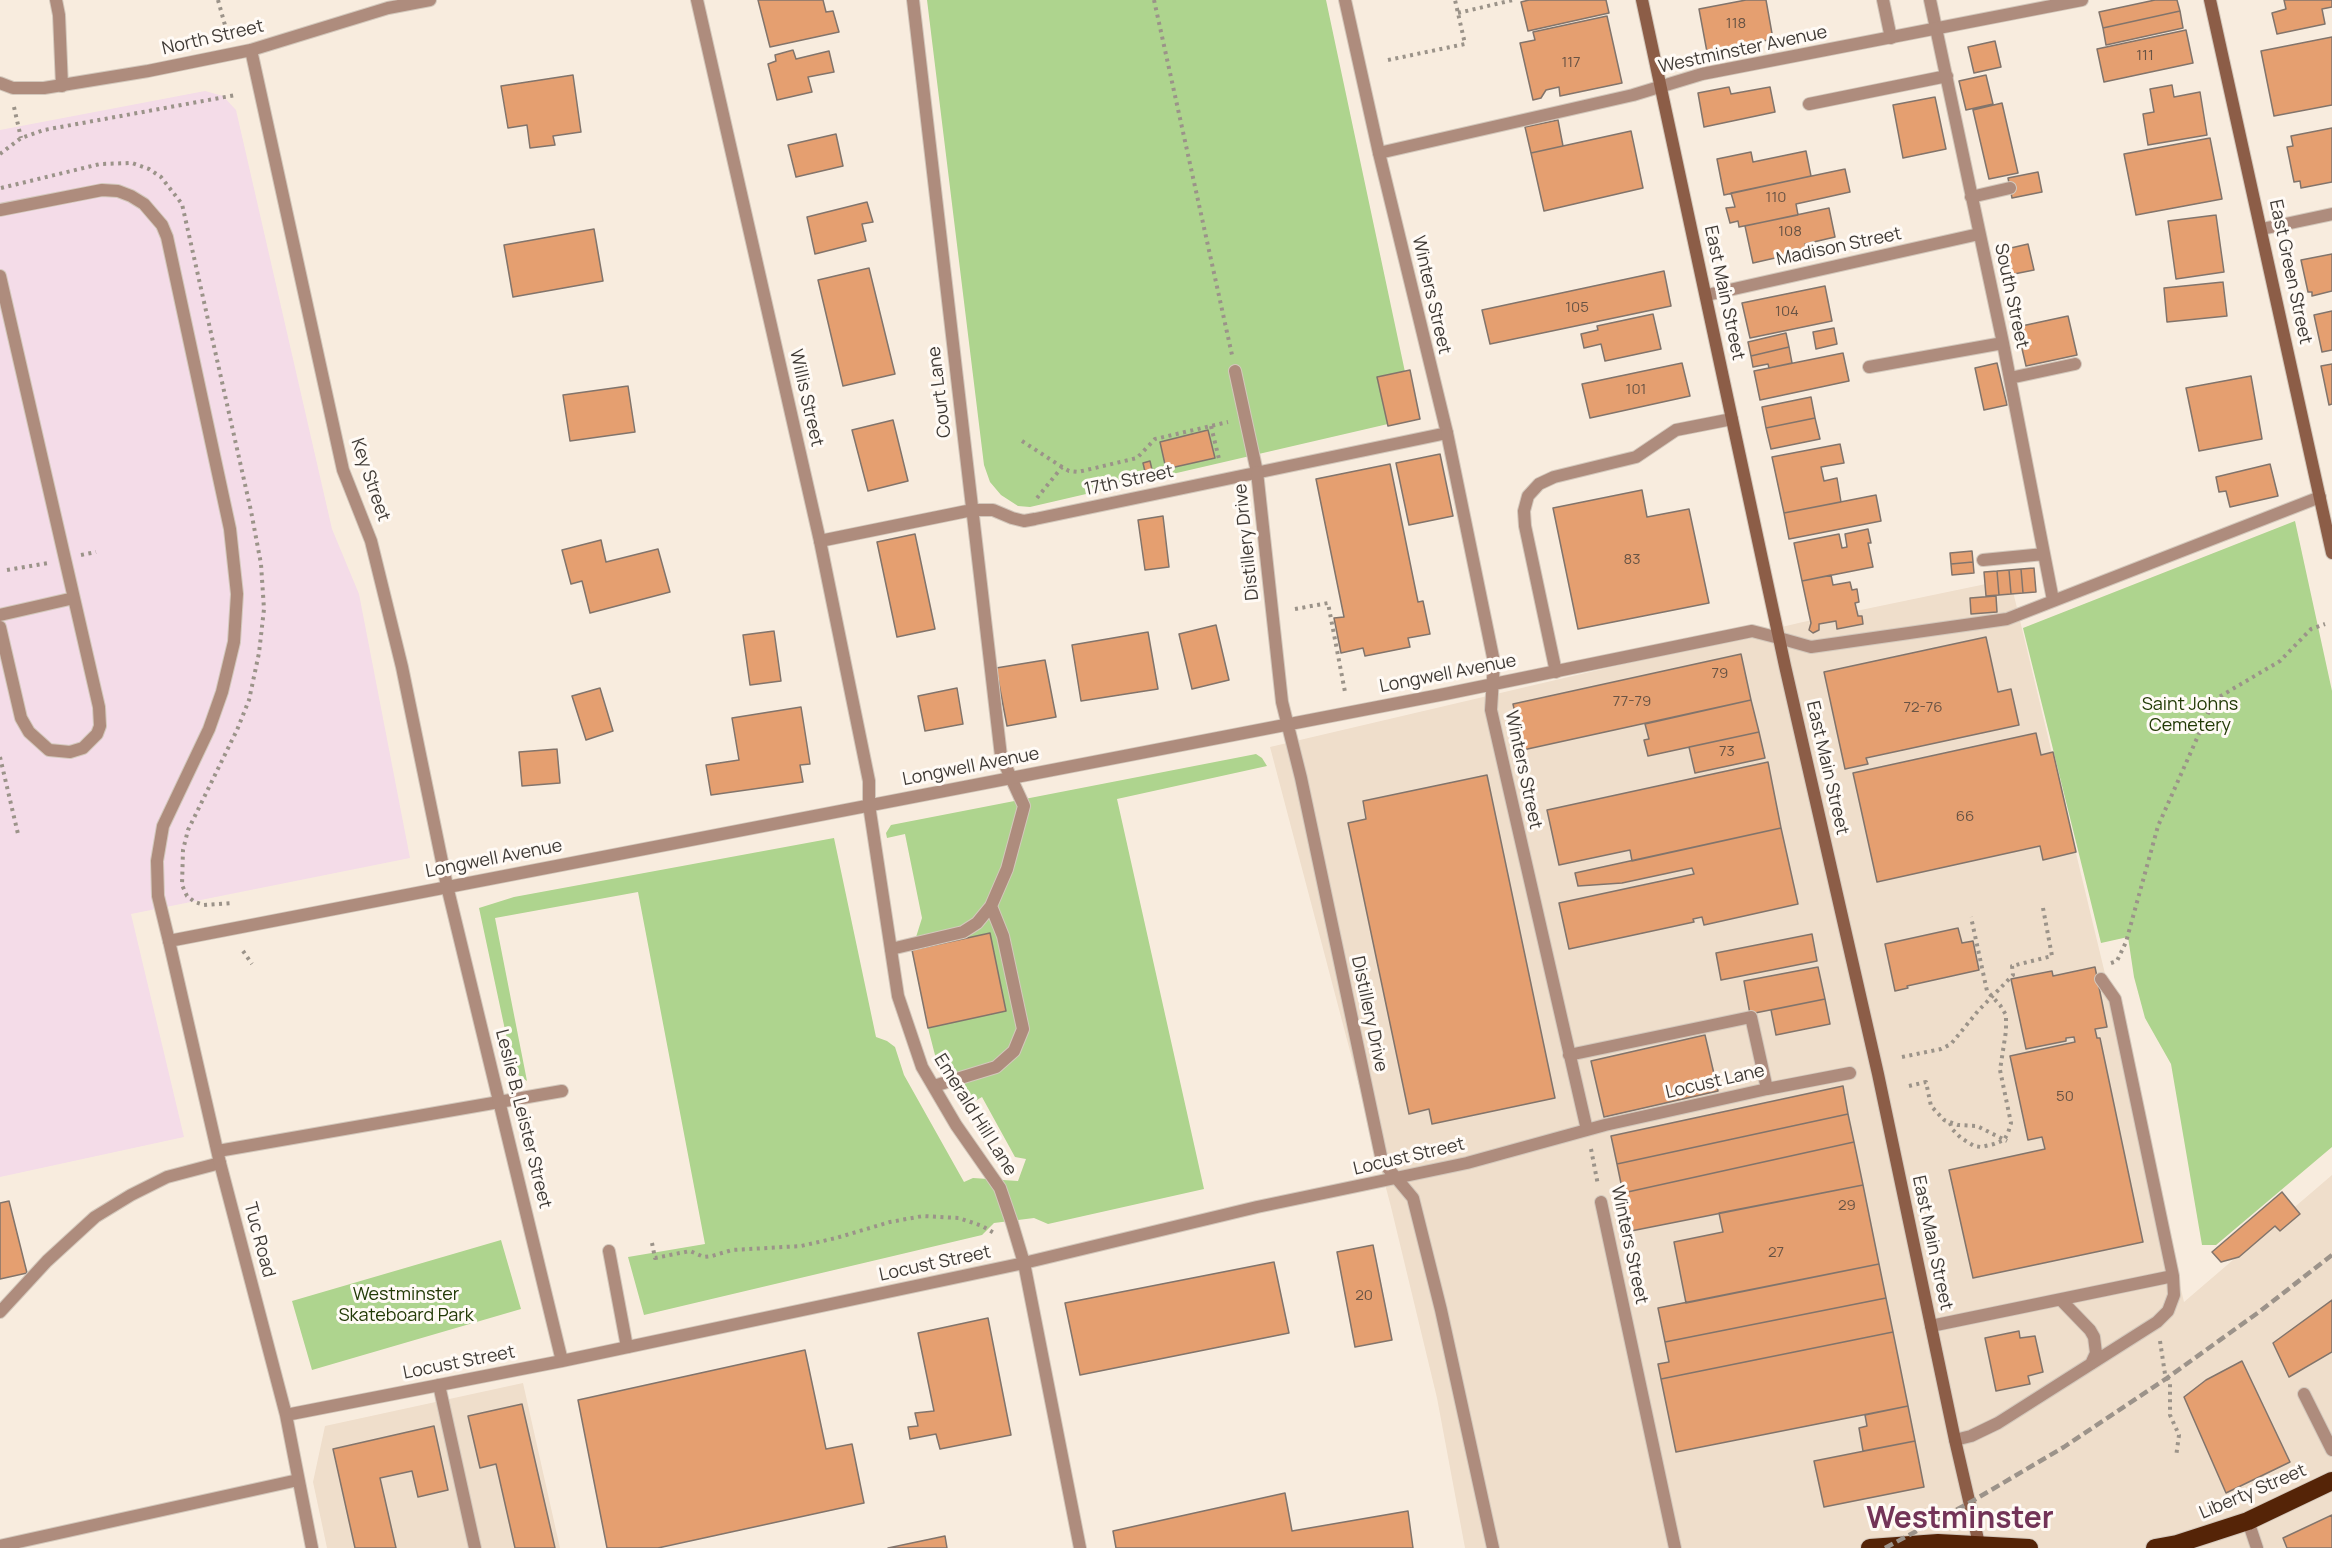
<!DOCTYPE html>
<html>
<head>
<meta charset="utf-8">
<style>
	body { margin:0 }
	canvas { display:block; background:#f8ecde }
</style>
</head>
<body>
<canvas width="2332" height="1548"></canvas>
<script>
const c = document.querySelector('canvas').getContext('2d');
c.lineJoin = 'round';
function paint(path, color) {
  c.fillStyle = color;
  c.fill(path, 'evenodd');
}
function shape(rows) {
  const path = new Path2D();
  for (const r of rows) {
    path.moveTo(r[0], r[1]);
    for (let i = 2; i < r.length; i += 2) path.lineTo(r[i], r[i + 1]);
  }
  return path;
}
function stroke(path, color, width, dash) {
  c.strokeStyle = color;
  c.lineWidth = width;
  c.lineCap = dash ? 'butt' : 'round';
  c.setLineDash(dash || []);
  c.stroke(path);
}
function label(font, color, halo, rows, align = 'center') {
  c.font = font + ' Manrope,sans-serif';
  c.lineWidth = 6;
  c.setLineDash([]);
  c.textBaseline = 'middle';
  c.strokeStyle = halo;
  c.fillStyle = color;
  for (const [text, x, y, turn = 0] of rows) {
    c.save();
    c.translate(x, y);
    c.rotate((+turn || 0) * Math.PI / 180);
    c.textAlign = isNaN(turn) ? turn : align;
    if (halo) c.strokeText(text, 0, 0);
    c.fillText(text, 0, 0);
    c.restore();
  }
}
paint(shape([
	[2010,579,2184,1302,2332,1175,2332,1548,1465,1548,1437,1398,1391,1207,1270,747,1803,622],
	[523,1383,560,1548,327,1548,313,1482,325,1426]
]), '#efdecb');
paint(shape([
	[205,91,223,96,236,110,332,529,359,594,410,858,131,914,184,1137,0,1177,0,130]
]), '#f4dce8');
paint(shape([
	[927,0,1326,0,1405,372,1388,424,1030,507,1018,506,1001,495,990,482,984,465],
	[2295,521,2332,691,2332,1147,2216,1245,2202,1245,2171,1064,2145,1018,2134,977,2128,937,2101,943,2023,628],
	[1256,754,1262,758,1267,766,1117,799,1204,1189,1048,1224,1034,1218,994,1223,982,1235,644,1315,628,1257,705,1244,638,892,495,918,527,1081,514,1072,479,908,514,897,834,838,876,1037,887,1041,895,1047,904,1075,964,1182,973,1178,1018,1181,1026,1159,1015,1157,982,1097,965,1107,935,1055,928,1028,1006,1011,990,934,912,950,922,918,905,834,887,838,886,833,891,825],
	[501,1240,521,1309,312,1370,292,1301]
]), '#aed48e');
const building = shape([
	[758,0,823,0,826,12,833,11,839,32,770,47,758,0],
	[1529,0,1606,0,1609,13,1528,31,1521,2,1529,0],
	[1746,0,1766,0,1773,39,1707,52,1699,9,1746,0],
	[2155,0,2177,0,2180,11,2103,28,2099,12,2155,0],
	[2284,0,2332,0,2332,7,2322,9,2325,24,2277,34,2272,13,2286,9,2284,0],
	[2180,11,2183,28,2106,45,2103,28,2180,11],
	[1607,16,1622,83,1560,96,1559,87,1546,90,1541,98,1533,100,1520,43,1535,40,1533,32,1607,16],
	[2186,30,2193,63,2104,82,2097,49,2186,30],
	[2332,37,2332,105,2274,116,2261,51,2332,37],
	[1995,41,2001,67,1974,73,1968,47,1995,41],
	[793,50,796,59,829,51,834,72,808,77,812,92,777,100,768,64,776,61,775,55,793,50],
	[573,75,581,132,553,136,555,145,530,148,527,125,508,128,501,86,573,75],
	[1986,75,1993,104,1966,110,1959,81,1986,75],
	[2172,85,2174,97,2200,92,2207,135,2148,145,2143,114,2154,112,2150,89,2172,85],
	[1729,87,1731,94,1770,87,1775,112,1704,127,1698,93,1729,87],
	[1935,97,1946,149,1903,158,1893,105,1935,97],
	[2002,103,2018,173,1989,179,1973,110,2002,103],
	[1558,120,1563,146,1531,153,1525,127,1558,120],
	[2332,128,2332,182,2301,188,2300,181,2294,182,2287,147,2293,146,2291,136,2332,128],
	[1631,131,1643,188,1544,211,1531,153,1631,131],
	[836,134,843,166,796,177,788,145,836,134],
	[2210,138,2222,199,2136,215,2124,154,2210,138],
	[1806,151,1811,176,1724,195,1717,159,1751,152,1753,162,1806,151],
	[1845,169,1850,192,1796,204,1798,215,1739,227,1738,221,1730,223,1726,208,1735,207,1731,193,1845,169],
	[2038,172,2042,192,2012,198,2008,178,2038,172],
	[867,202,873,222,862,224,866,241,815,254,807,217,867,202],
	[1829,208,1835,237,1805,244,1806,251,1753,263,1745,226,1829,208],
	[2216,215,2224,272,2176,279,2168,221,2216,215],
	[594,229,603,281,513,297,504,245,594,229],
	[2028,244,2034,270,2004,276,1998,251,2028,244],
	[2332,254,2332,291,2312,296,2312,292,2308,292,2301,260,2332,254],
	[869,268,895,374,843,386,818,280,869,268],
	[1664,271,1671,306,1490,344,1482,310,1664,271],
	[2223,282,2227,316,2167,322,2164,288,2223,282],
	[1825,286,1832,321,1750,338,1742,303,1825,286],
	[2332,311,2332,350,2322,352,2314,315,2332,311],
	[1653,314,1661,349,1605,361,1601,344,1584,348,1581,334,1598,330,1597,326,1653,314],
	[2068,316,2077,355,2026,366,2017,327,2068,316],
	[1834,328,1837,344,1816,349,1813,332,1834,328],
	[1786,333,1789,347,1751,356,1748,342,1786,333],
	[1789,347,1792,363,1769,368,1768,364,1753,367,1751,356,1789,347],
	[1843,353,1849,381,1760,400,1754,371,1843,353],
	[1682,363,1690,396,1590,418,1582,384,1682,363],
	[1997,363,2007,405,1984,410,1975,368,1997,363],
	[2332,364,2332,404,2329,405,2321,366,2332,364],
	[1410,370,1420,419,1388,426,1377,377,1410,370],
	[2251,376,2262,439,2199,451,2186,388,2251,376],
	[628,386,635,432,570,441,563,395,628,386],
	[1811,397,1815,418,1766,428,1762,407,1811,397],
	[1815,418,1820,439,1771,449,1766,428,1815,418],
	[893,420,908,481,868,491,852,430,893,420],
	[1208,430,1215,458,1166,469,1160,442,1208,430],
	[1840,444,1844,463,1821,467,1824,481,1837,478,1841,502,1784,513,1772,457,1840,444],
	[1440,454,1453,516,1409,525,1396,463,1440,454],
	[1150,461,1153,474,1146,476,1143,463,1150,461],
	[1390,464,1418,602,1423,601,1430,634,1408,638,1410,647,1365,656,1363,648,1341,653,1334,618,1344,617,1316,479,1390,464],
	[2270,464,2278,496,2230,507,2226,491,2219,492,2216,477,2270,464],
	[1642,490,1647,517,1689,509,1709,603,1578,629,1553,508,1642,490],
	[1876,495,1881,521,1789,539,1784,513,1876,495],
	[1163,516,1169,567,1145,570,1138,520,1163,516],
	[1868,529,1871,543,1868,543,1873,567,1802,581,1794,543,1839,534,1842,548,1847,547,1845,534,1868,529],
	[915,534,935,629,897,637,877,542,915,534],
	[601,540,606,562,658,549,670,592,590,613,582,581,571,584,562,550,601,540],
	[1972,551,1973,562,1951,564,1950,553,1972,551],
	[1973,562,1974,573,1952,575,1951,564,1973,562],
	[2034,568,2036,592,2023,593,2021,569,2034,568],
	[2021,569,2023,593,2011,594,2009,570,2021,569],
	[2009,570,2011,594,1999,595,1997,571,2009,570],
	[1997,571,1999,595,1986,596,1984,572,1997,571],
	[1831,575,1833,585,1850,582,1852,590,1857,589,1859,602,1855,603,1858,616,1862,616,1863,624,1837,629,1836,621,1819,624,1819,630,1813,633,1809,630,1811,623,1802,581,1831,575],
	[1996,596,1997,612,1971,614,1970,598,1996,596],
	[1216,625,1229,680,1192,689,1179,634,1216,625],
	[774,631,781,681,750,685,743,635,774,631],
	[1148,632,1158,689,1081,701,1072,645,1148,632],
	[1986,637,1998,692,2011,689,2019,725,1866,758,1868,764,1845,769,1824,672,1986,637],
	[1741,654,1751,700,1523,750,1513,704,1741,654],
	[1045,660,1056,717,1007,726,996,668,1045,660],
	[600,688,613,731,586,740,572,696,600,688],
	[957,688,963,724,925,731,918,696,957,688],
	[1751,700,1759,732,1648,756,1644,740,1649,739,1645,724,1751,700],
	[801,707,810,764,800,765,803,782,711,795,706,765,739,760,732,718,801,707],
	[1759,732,1765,758,1695,773,1689,747,1759,732],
	[2036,733,2041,755,2053,752,2076,852,2043,860,2040,846,1877,882,1853,773,2036,733],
	[557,749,560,783,522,786,519,752,557,749],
	[1768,762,1781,828,1632,861,1630,850,1559,865,1547,810,1768,762],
	[1487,775,1555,1098,1432,1124,1429,1109,1409,1114,1348,823,1366,819,1363,801,1487,775],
	[1781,828,1798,904,1704,925,1702,917,1693,919,1694,922,1569,949,1559,903,1694,874,1692,868,1622,883,1578,886,1575,873,1781,828],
	[1958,928,1962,943,1973,941,1979,970,1907,986,1908,988,1895,991,1885,944,1958,928],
	[990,933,1006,1011,928,1028,912,950,990,933],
	[1812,934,1817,961,1721,980,1716,953,1812,934],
	[1818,967,1825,999,1750,1014,1744,981,1818,967],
	[2095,967,2107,1027,2095,1029,2097,1038,2100,1038,2143,1242,1973,1278,1949,1170,2045,1149,2042,1137,2028,1140,2010,1056,2075,1042,2074,1037,2066,1038,2066,1041,2026,1049,2011,979,2052,971,2053,976,2095,967],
	[1825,999,1830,1024,1776,1035,1771,1010,1825,999],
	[1705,1035,1718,1091,1604,1117,1591,1061,1705,1035],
	[1843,1086,1848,1114,1617,1164,1611,1136,1843,1086],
	[1848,1114,1854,1142,1623,1193,1617,1164,1848,1114],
	[1854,1142,1863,1185,1631,1231,1623,1193,1854,1142],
	[1863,1185,1879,1264,1686,1303,1674,1242,1723,1232,1719,1213,1863,1185],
	[2282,1192,2300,1214,2280,1231,2275,1226,2239,1257,2221,1262,2212,1252,2282,1192],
	[9,1201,27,1273,0,1279,0,1203,9,1201],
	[1373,1245,1392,1340,1355,1347,1337,1252,1373,1245],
	[1274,1262,1289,1333,1080,1375,1065,1303,1274,1262],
	[1879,1264,1886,1298,1665,1342,1658,1308,1879,1264],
	[1886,1298,1893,1332,1661,1379,1658,1364,1669,1362,1665,1342,1886,1298],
	[2332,1300,2332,1352,2289,1377,2273,1343,2332,1300],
	[988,1318,1011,1435,940,1449,936,1434,910,1439,908,1427,918,1426,915,1413,934,1411,918,1333,988,1318],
	[2019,1331,2020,1338,2035,1336,2043,1372,2028,1376,2030,1384,1996,1391,1985,1338,2019,1331],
	[1893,1332,1908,1406,1676,1452,1661,1379,1893,1332],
	[805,1350,826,1449,852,1444,864,1503,658,1548,607,1548,578,1400,805,1350],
	[2242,1361,2290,1462,2226,1493,2184,1397,2206,1380,2242,1361],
	[522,1404,555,1548,515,1548,496,1464,480,1468,468,1416,522,1404],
	[1908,1406,1915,1441,1863,1451,1859,1428,1867,1426,1865,1415,1908,1406],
	[434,1426,448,1490,418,1497,412,1471,380,1478,396,1548,355,1548,333,1449,434,1426],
	[1915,1441,1924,1487,1824,1507,1814,1461,1915,1441],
	[1285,1493,1292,1531,1408,1511,1413,1548,1116,1548,1113,1531,1285,1493],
	[2332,1515,2332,1548,2287,1548,2283,1538,2332,1515],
	[945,1536,947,1548,888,1548,945,1536]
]);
paint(building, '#e59f70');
stroke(building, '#82746b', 1.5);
const lane = shape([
	[56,0,59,15,62,86],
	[1883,0,1891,38],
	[1930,0,2003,343,2053,600],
	[1809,104,1947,76],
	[1971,197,2010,188],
	[0,210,102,190,118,191,131,196,144,204,162,225,167,237,230,529,237,594,234,642,222,692,209,729,163,826,157,861,158,896,169,941],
	[0,276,99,707,100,726,97,734,83,748,70,752,49,750,29,732,21,718,0,627],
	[1869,367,2003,343],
	[1235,371,1257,472],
	[2010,378,2075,364],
	[820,541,972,510,993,510,1012,518,1024,521,1035,519,1447,433,1379,153,1345,0],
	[1983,560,2044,554],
	[0,615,74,598],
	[1779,638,1811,647,2007,619,2320,497],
	[1556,672,1525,526,1524,511,1528,496,1539,484,1554,477,1636,457,1676,430,1732,419],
	[891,949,963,932,977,923,991,906,1007,869,1024,806,1001,756,913,0],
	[934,1086,996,1067,1014,1051,1023,1029,1003,936,991,906],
	[218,1151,562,1091],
	[609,1251,627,1347],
	[2061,1300,2090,1330,2094,1337,2096,1353,2091,1364],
	[0,1312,47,1261,95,1217,131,1195,167,1177,220,1163],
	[1931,1326,2173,1276],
	[439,1385,475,1548],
	[2304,1394,2332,1450],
	[1955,1440,1971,1436,1998,1423,2157,1322,2168,1311,2174,1295,2173,1276,2115,999,2101,979],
	[2248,1521,2257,1548],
	[0,1546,298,1480]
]);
const street = shape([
	[697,0,820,541,869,781,869,805,898,996,922,1067,956,1125,1000,1188,1012,1223,1024,1263,1080,1548],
	[251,50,343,470,371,541,402,667,447,886,562,1361],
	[0,83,13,88,44,88,148,71,251,50,388,8,430,0],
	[1379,153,1633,95,1702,74,2082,0],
	[2262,229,2332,214],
	[1707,295,1979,234],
	[1447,433,1494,662,1491,710,1587,1130],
	[1257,472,1282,702,1301,778,1382,1161,1413,1198,1441,1310,1493,1548],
	[1569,1055,1751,1017,1767,1089],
	[1601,1202,1675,1548],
	[286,1415,562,1361,1024,1263,1257,1207,1467,1163,1605,1125,1767,1089,1850,1073],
	[312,1548,286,1415,220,1163,169,941,1445,694,1752,631,1779,638]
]);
const secondary = shape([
	[1642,0,1785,666,1878,1074,1955,1440,1980,1548],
	[2210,0,2332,553]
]);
const highway = shape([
	[1870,1548,1938,1543,2029,1548],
	[2155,1548,2177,1544,2248,1521,2332,1481]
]);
stroke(lane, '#d3c8bc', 14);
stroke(street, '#d3c8bc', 14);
stroke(secondary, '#d3c8bc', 14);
stroke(highway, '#d3c8bc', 20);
stroke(shape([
	[218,0,228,36],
	[1154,0,1232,355],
	[1458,13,1513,0],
	[1388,60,1465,44,1455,0],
	[14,107,21,138],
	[0,154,21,138,44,130,236,95],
	[1,188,100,164,132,163,149,169,161,177,182,204,251,511,261,564,264,609,259,653,249,700,237,730,188,830,183,850,182,885,187,896,195,902,204,905,232,903],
	[1211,426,1219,459],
	[1022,441,1062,467],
	[1037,498,1062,467,1069,471,1078,472,1137,458,1155,439,1228,422],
	[81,555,96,552],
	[7,570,48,563],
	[1295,609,1328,603,1345,692],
	[0,757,18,834],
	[243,951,252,964],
	[2111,963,2117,961,2126,942,2158,826,2214,700,2280,661,2311,629,2325,624],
	[1902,1057,1941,1049,1951,1044,1978,1011,2013,975,2012,966,2052,956,2043,908],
	[1909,1086,1926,1082,1931,1106,1944,1120,1958,1125,1977,1126,2007,1141],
	[1950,1123,1952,1129,1961,1138,1974,1146,1981,1147,1994,1144,2004,1140,2008,1133,2011,1123,2000,1070,2006,1031,2006,1015,2000,1005,1987,991,1971,917],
	[1591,1149,1598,1185],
	[652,1243,655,1258,690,1251,704,1257,712,1256,732,1250,801,1246,836,1238,890,1222,923,1216,959,1218,982,1226,994,1233],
	[2160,1341,2165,1374,2170,1383,2170,1415,2179,1435,2176,1457]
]), '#9b9389', 4, [3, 4.5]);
stroke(lane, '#ae8c7d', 12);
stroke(street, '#ae8c7d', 12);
stroke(secondary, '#8c5d47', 12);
stroke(highway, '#552407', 18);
stroke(shape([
	[1885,1548,1969,1503,2064,1447,2167,1378,2259,1312,2332,1255]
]), '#9c938a', 4.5, [9, 4.5]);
label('15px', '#685344', null, [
	["118",1736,24],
	["111",2145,56],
	["117",1571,63],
	["110",1776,198],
	["108",1790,232],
	["105",1577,308],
	["104",1787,312],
	["101",1636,390],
	["83",1632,560],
	["79",1720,674],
	["77-79",1632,702],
	["72-76",1923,708],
	["73",1727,752],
	["66",1965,817],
	["50",2065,1097],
	["29",1847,1206],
	["27",1776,1253],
	["20",1364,1296]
]);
label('18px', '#3f3a35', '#fffaf5', [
	["North Street",213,38,-13],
	["Westminster Avenue",1743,50,-12],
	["Madison Street",1839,247,-12],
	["East Green Street",2290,272,78],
	["East Main Street",1724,293,78],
	["Winters Street",1431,295,77],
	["South Street",2011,296,78],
	["Court Lane",940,392,-97],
	["Willis Street",806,398,77],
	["Key Street",370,480,71],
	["17th Street",1129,481,-12],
	["Distillery Drive",1247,542,-96],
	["Longwell Avenue",1448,674,-11],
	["Longwell Avenue",971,767,-11],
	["East Main Street",1827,768,77],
	["Winters Street",1523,770,78],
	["Longwell Avenue",494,859,-11],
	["Distillery Drive",1369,1014,78],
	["Locust Lane",1715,1082,-13],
	["Emerald Hill Lane",975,1115,58],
	["Leslie B. Leister Street",523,1119,76],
	["Locust Street",1409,1157,-13],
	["Tuc Road",259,1240,75],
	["East Main Street",1932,1243,78],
	["Winters Street",1629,1245,78],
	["Locust Street",935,1264,-12],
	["Locust Street",459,1363,-11],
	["Liberty Street",2253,1492,-23]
]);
label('18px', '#223a06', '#fffaf5', [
	["Saint Johns",2190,705],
	["Cemetery",2190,726],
	["Westminster",406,1295],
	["Skateboard Park",406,1316]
]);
label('bold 30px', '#733458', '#fffaf5', [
	["Westminster",1960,1520]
]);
</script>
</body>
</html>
